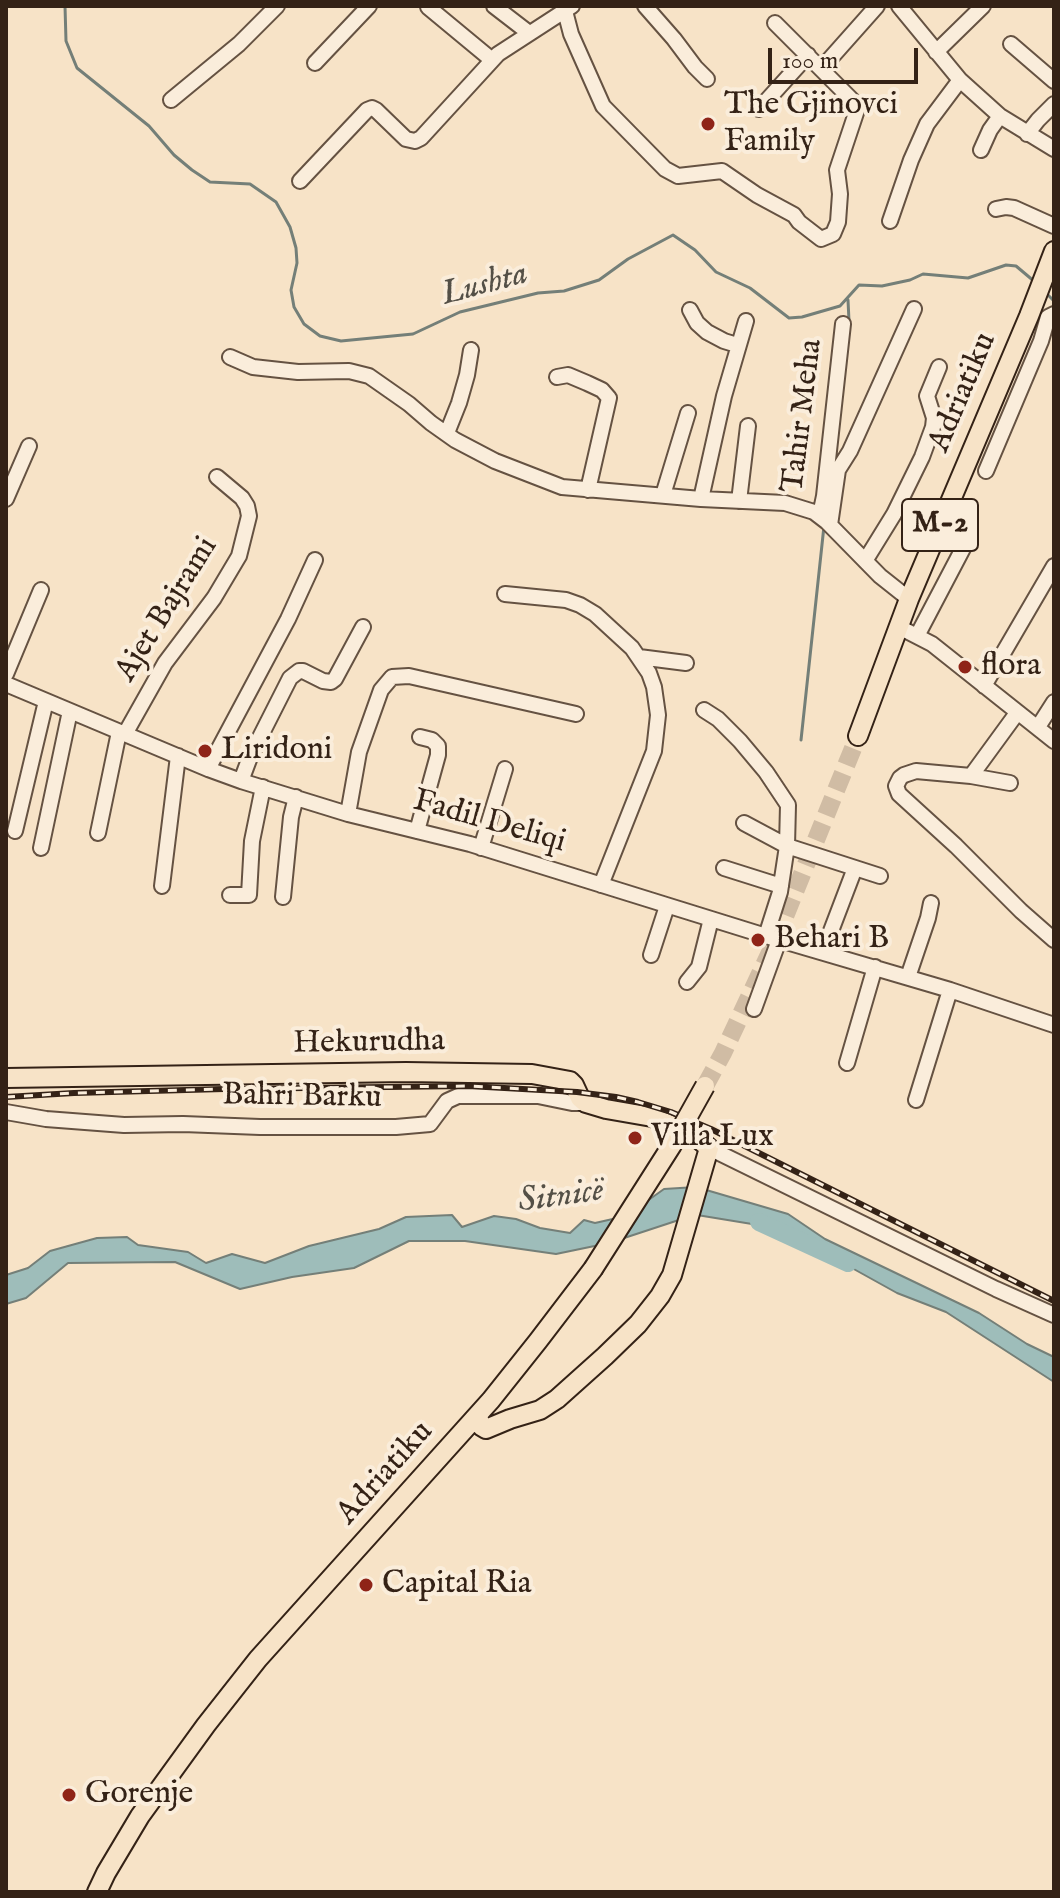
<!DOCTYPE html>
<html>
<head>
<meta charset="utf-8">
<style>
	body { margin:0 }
	#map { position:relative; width:1060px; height:1898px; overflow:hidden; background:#f7e3c7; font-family:"IM FELL English",serif }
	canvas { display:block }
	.frame { position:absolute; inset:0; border:8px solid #342216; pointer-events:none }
	.scale { position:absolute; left:768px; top:48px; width:150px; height:36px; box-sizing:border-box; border:4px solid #342216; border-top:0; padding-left:10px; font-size:24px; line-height:28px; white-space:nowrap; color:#342216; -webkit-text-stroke:6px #faeddb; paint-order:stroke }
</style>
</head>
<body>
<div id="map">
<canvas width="1060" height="1898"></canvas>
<div class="frame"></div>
<div class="scale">100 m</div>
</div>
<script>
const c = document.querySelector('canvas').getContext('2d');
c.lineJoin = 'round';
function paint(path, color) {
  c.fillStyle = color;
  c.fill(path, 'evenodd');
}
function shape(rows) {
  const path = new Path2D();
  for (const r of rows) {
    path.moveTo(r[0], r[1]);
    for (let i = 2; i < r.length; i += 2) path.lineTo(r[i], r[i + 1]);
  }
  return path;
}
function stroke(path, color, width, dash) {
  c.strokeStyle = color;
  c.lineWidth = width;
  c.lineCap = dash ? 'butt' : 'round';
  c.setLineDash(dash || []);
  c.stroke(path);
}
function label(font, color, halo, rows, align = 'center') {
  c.font = font + ' "IM FELL English",serif';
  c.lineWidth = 8;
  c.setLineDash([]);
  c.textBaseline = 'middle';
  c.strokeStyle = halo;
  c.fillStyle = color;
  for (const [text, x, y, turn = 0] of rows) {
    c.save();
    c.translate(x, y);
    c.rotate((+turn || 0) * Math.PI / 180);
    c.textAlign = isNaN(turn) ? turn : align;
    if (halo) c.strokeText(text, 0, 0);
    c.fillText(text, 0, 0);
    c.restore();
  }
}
const water = shape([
	[696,1187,788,1214,825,1239,979,1313,1027,1344,1054,1357,1054,1382,946,1312,897,1293,796,1237,758,1225,697,1215,688,1217,609,1243,556,1254,465,1241,409,1241,354,1268,292,1277,240,1289,175,1262,68,1263,26,1298,6,1304,6,1275,28,1268,50,1251,97,1238,127,1237,138,1245,188,1252,206,1263,232,1254,265,1263,309,1246,379,1229,406,1217,452,1215,462,1227,494,1216,516,1219,540,1228,570,1233,584,1220,595,1223,626,1216,664,1189,696,1187]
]);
paint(water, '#9ebdba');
stroke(water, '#747f78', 2);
stroke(shape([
	[65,6,66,41,77,68,149,126,174,155,192,170,210,182,250,184,276,202,290,227,296,248,297,263,291,290,294,307,304,324,320,336,341,341,413,334,460,312,538,293,564,291,599,280,628,259,673,235,695,250,716,272,750,288,789,318,802,317,840,306,859,285,882,286,910,280,923,274,968,278,1006,265,1016,266,1035,282],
	[1046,293,1054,301],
	[848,300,849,321],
	[801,740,824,526]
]), '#747f78', 3);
stroke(shape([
	[759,1222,848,1263]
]), '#9ebdba', 18);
stroke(shape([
	[705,1086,723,1053,773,946,858,736]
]), '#d0bca4', 18, [18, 9]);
const minor = shape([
	[494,6,529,33],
	[645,6,674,39,695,67,707,79],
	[899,6,960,80,1000,116,1054,149],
	[428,7,492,60],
	[565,11,571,34,603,106,665,169,678,176,722,171,757,195,794,215,799,222,821,239,833,234,838,222,840,194,837,170,857,110,853,101,775,23],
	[1011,44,1054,81],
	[936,52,983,6],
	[315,63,369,6],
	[821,69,877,6],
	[171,100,239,44,277,6],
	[759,109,808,55],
	[1027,134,1038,120,1054,104],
	[981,150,990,130,1000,116],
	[300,181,367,110,372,108,376,110,406,139,415,141,421,138,498,54,572,6],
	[996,209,1006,207,1014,208,1054,226],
	[890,221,911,160,927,124,960,80],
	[690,310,697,323,707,332,724,341,737,345],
	[230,357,253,367,298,372,349,371,369,376,409,404,431,423,455,440,495,461,562,487,701,499,785,503,814,512,827,522,880,576,909,599],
	[557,377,568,375,587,383,602,390,609,398,588,490],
	[447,433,459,403,467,375,471,350],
	[986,471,1041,341,1048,317,1054,314],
	[663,495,688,413],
	[6,499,29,446],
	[701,499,724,396,746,321],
	[739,501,748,426],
	[820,515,824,496,843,324],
	[830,525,838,470,850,451,914,309],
	[865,561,894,514,922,457,933,427,934,418,927,396,939,367],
	[505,594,566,600,580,605,595,614,632,648,649,673,654,687,658,715,654,751,601,885],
	[899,627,932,644,1054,741],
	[917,636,969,537],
	[639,657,686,663],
	[6,674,41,590],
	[6,684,208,769,241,781,348,814,470,844,766,936,950,990,1054,1025],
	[984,686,1054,566],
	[704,710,718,719,740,741,766,772,788,805,787,846,780,892,766,936],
	[1017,713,971,776,916,771,904,775,900,778,896,786,899,794,956,846,1021,911,1054,940],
	[1038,727,1054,702],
	[125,734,165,663,214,598,239,556,249,516,247,506,242,498,217,477],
	[208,769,288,619,315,560],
	[971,776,1010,783],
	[241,781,250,757,290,678,299,671,303,671,323,681,331,682,335,679,363,627],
	[348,814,359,752,381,690,392,677,409,676,576,714],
	[744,823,787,846,880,876],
	[15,831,46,701],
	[417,831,438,755,438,746,432,740,420,737],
	[98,833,119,732],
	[41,848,70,711],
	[481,848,505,769],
	[724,868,781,886],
	[162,886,178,756],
	[230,895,249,895,252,841,263,787],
	[283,897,291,817,296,797],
	[823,952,855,868],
	[651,955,667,906],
	[908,977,928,918,931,903],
	[687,982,699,967,711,919],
	[754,1009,779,940],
	[847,1063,875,967],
	[916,1100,950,990],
	[6,1112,46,1119,124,1125,183,1124,260,1127,396,1127,430,1124,447,1101,458,1096,538,1096,572,1103,586,1103],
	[709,1148,996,1289,1054,1315]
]);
const major = shape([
	[858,736,909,599,1029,316,1054,251],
	[6,1078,406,1072,532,1074,570,1081,574,1085,580,1098,586,1103,606,1109,652,1117,694,1135,709,1148,672,1275,660,1296,638,1324,605,1356,557,1399,540,1410,510,1419,486,1429,481,1426,478,1416],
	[97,1892,106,1873,140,1816,206,1725,258,1659,491,1400,538,1341,593,1269]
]);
stroke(minor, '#655242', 18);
stroke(major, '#342216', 22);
stroke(minor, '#faeddb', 14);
stroke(major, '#f7e3c7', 18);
const rail = shape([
	[6,1097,74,1093,224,1089,468,1086,577,1092,616,1097,638,1102,671,1112,711,1129,1054,1301]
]);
stroke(rail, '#342216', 6);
stroke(rail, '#faeddb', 3, [9]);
const majorBridge = shape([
	[593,1269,672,1145,705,1086]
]);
stroke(majorBridge, '#342216', 22, []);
stroke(majorBridge, '#f7e3c7', 18);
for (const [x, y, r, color] of [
	[708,124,8,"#8f2418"],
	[965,667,8,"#8f2418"],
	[205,751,8,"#8f2418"],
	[758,940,8,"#8f2418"],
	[635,1138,8,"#8f2418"],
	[366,1585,8,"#8f2418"],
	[69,1795,8,"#8f2418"]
]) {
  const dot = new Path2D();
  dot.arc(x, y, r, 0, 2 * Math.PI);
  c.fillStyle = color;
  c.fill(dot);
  stroke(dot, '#faeddb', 3);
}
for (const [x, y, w] of [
	[940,525,76]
]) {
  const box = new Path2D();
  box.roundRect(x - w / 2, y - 26, w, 52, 6);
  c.fillStyle = '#faeddb';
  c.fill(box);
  stroke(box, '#342216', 2);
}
label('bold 30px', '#342216', null, [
	["M-2",940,525]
]);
label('32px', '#342216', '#faeddb', [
	["The Gjinovci",724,106],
	["Family",724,143],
	["flora",981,667],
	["Liridoni",221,751],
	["Behari B",774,940],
	["Villa Lux",651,1138],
	["Capital Ria",382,1585],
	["Gorenje",85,1795]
], 'left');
label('32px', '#342216', '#faeddb', [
	["Adriatiku",964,393,-67],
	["Tahir Meha",804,416,-83],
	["Ajet Bajrami",168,610,-58],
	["Fadil Deliqi",489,823,16],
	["Hekurudha",369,1044,-1],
	["Bahri Barku",302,1098,1],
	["Adriatiku",386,1474,-48]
]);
label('italic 34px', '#545047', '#faeddb', [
	["Lushta",485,286,-15],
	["Sitnicë",561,1198,-8]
]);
</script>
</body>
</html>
